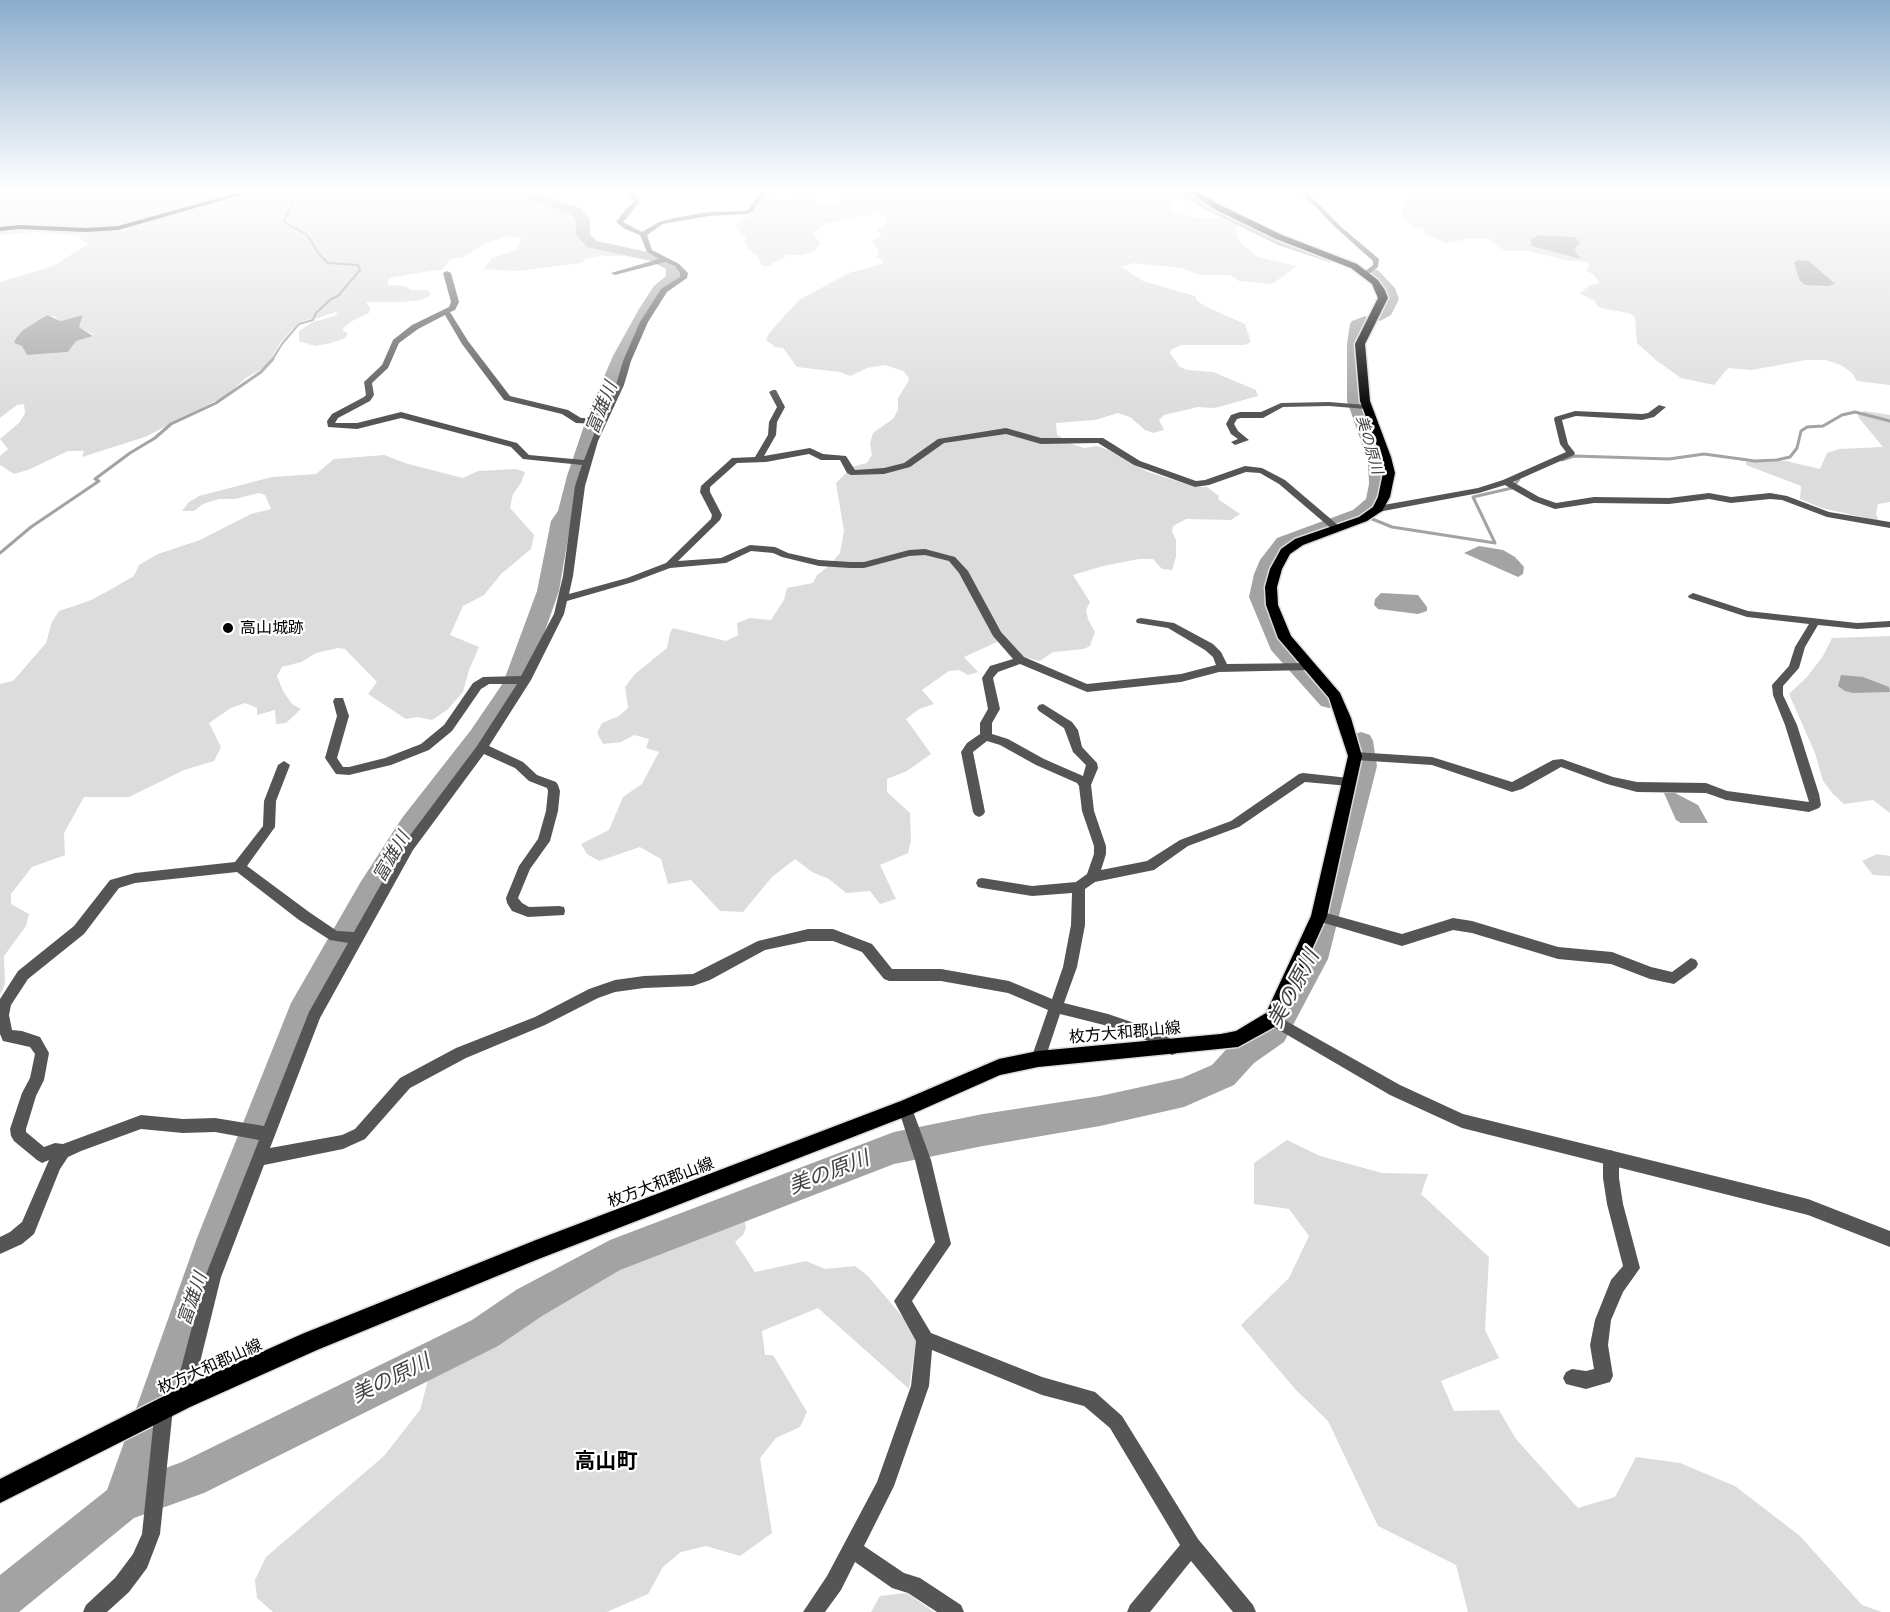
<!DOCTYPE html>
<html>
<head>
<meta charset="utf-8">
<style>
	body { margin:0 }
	canvas { display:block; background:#fff }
</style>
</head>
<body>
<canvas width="1890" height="1612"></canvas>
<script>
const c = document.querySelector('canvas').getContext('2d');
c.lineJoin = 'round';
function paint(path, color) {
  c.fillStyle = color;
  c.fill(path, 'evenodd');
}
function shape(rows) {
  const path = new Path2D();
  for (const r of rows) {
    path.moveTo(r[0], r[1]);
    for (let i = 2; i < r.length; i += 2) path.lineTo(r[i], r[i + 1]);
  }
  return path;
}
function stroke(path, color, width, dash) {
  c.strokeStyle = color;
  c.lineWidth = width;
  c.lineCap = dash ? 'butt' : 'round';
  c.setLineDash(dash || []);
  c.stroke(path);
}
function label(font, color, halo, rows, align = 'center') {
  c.font = font + ' "PT Sans Narrow","Noto Sans JP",sans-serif';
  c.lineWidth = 4.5;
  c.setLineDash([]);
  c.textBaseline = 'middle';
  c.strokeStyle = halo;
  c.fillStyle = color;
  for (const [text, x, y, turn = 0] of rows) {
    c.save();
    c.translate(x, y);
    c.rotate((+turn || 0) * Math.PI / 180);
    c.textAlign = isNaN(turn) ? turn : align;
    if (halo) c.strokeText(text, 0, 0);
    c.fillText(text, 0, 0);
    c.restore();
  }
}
paint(shape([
	[0,189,515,189,523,195,556,204,575,213,580,226,579,233,583,242,593,248,613,251,624,256,601,256,586,259,581,263,518,271,484,269,492,258,516,250,521,239,508,236,484,244,462,258,450,259,443,269,389,278,388,285,406,286,410,290,426,290,430,292,430,296,420,300,403,302,366,302,370,308,369,313,350,322,342,330,348,334,345,338,331,343,315,346,299,341,299,331,313,322,335,316,338,311,318,318,306,320,297,324,280,343,267,366,246,378,225,396,145,437,82,457,84,451,68,451,28,470,14,474,0,465,0,456,8,449,0,439,20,422,25,413,24,404,17,405,0,418,0,282,53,266,88,244,77,236,37,232,0,235],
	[45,316,54,316,61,321,83,316,79,327,94,335,76,340,68,352,27,355,22,346,14,343,16,338,23,330],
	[793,189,809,190,806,197,816,198,813,201,822,205,838,201,843,189,1171,189,1175,195,1172,212,1203,219,1221,217,1233,221,1238,226,1236,235,1242,244,1258,257,1297,266,1272,284,1239,281,1230,275,1200,275,1182,268,1133,263,1122,267,1143,281,1195,296,1197,301,1209,308,1245,324,1251,342,1244,345,1181,345,1172,349,1170,353,1180,367,1188,370,1213,372,1256,390,1258,396,1215,408,1198,407,1164,415,1159,420,1164,430,1153,433,1145,430,1130,417,1118,413,1095,420,1056,423,1057,435,1069,443,1084,448,1097,446,1109,450,1148,472,1196,487,1207,487,1219,496,1218,499,1240,514,1231,520,1186,519,1173,526,1172,531,1176,540,1176,556,1172,570,1162,569,1153,559,1139,559,1103,566,1073,575,1090,602,1086,610,1088,619,1095,632,1090,646,1084,649,1053,652,1040,661,1024,657,1008,642,997,642,964,657,978,672,968,675,959,670,949,671,922,690,934,704,919,709,906,719,931,754,907,771,887,779,887,792,910,813,911,841,908,853,880,865,896,899,880,904,870,891,846,893,829,879,812,872,795,859,772,877,743,912,720,911,691,880,668,884,661,859,640,847,599,861,587,854,581,844,609,830,623,797,642,784,659,752,646,748,649,739,634,735,621,742,603,744,597,733,602,723,619,716,628,708,625,687,635,674,667,648,670,633,673,628,726,641,738,635,737,623,750,618,771,620,784,600,787,588,813,583,817,575,829,566,840,553,844,531,836,483,852,467,867,463,872,455,870,443,873,433,894,418,898,409,898,398,908,382,909,378,903,371,885,365,867,368,850,376,840,372,797,367,783,348,775,347,766,340,769,333,799,300,849,273,882,264,883,260,877,257,879,252,872,242,881,235,877,230,886,223,886,215,880,212,826,223,812,233,821,243,813,252,801,255,788,255,768,266,762,266,758,256,748,249,744,240,747,238,736,228,736,224,751,214,764,192,776,194,775,200,790,200,793,195,796,194,797,192,792,191],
	[1404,189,1890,189,1890,385,1857,381,1852,373,1841,365,1826,360,1806,360,1752,370,1728,368,1714,385,1681,378,1657,361,1637,343,1635,317,1629,313,1604,309,1597,306,1595,301,1580,294,1588,286,1600,283,1593,274,1586,271,1590,265,1588,262,1565,260,1528,251,1505,251,1488,239,1468,239,1446,243,1425,234,1423,229,1414,227,1404,219,1401,211,1405,203,1411,201,1416,192],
	[1864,411,1890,415,1890,502,1878,504,1876,514,1879,521,1822,508,1800,499,1801,486,1746,465,1746,462,1786,461,1820,469,1827,453,1839,449,1883,447,1859,418,1858,414],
	[384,455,408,464,463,478,478,471,516,469,525,472,521,483,513,494,510,508,534,535,531,549,501,574,484,595,463,606,450,635,479,647,469,670,463,692,447,710,432,720,417,717,406,719,368,694,377,682,345,649,338,648,316,653,301,662,282,667,277,676,283,691,292,704,301,709,286,723,276,724,275,710,257,715,257,708,245,703,231,708,209,723,221,747,214,761,184,770,129,797,84,797,64,833,65,855,32,867,11,894,11,904,29,914,26,926,4,956,5,984,0,995,0,684,13,681,46,643,52,622,59,611,89,601,108,591,134,576,139,565,158,554,200,540,251,514,271,509,265,495,259,493,235,499,219,499,203,504,194,511,182,511,189,502,199,496,272,477,316,474,334,459],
	[1890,636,1890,813,1873,800,1844,804,1833,794,1823,781,1815,753,1789,694,1807,677,1823,656,1832,638],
	[1877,854,1890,856,1890,876,1873,875,1862,861],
	[1287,1140,1320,1156,1382,1173,1428,1174,1421,1194,1489,1257,1485,1330,1499,1358,1441,1381,1454,1411,1499,1410,1516,1439,1578,1508,1615,1497,1636,1457,1680,1463,1735,1486,1800,1536,1862,1605,1882,1612,1468,1612,1456,1565,1378,1526,1328,1421,1295,1389,1241,1325,1289,1278,1309,1236,1289,1209,1254,1204,1254,1163],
	[743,1211,746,1228,743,1235,735,1242,755,1272,806,1261,825,1269,855,1266,868,1276,911,1327,916,1341,909,1389,818,1308,762,1331,765,1355,773,1355,807,1412,800,1427,776,1438,760,1458,772,1533,740,1556,706,1546,681,1552,663,1567,648,1594,607,1612,273,1612,257,1598,255,1580,266,1557,384,1456,420,1410,431,1369,475,1345,578,1279,632,1252],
	[907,1593,934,1612,871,1612,880,1596]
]), '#dcdcdc');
paint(shape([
	[1539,235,1575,237,1580,243,1576,246,1575,251,1581,259,1531,246,1531,239],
	[1797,260,1809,261,1835,284,1828,286,1805,285,1800,281,1794,263],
	[47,315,61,321,83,315,79,327,93,336,76,341,68,352,27,355,22,346,14,343,16,338,23,330],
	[1479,546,1503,550,1515,557,1524,567,1523,574,1518,577,1464,553],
	[1381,593,1418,595,1427,607,1427,611,1418,614,1378,609,1374,605,1375,599],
	[1841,675,1863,677,1889,687,1890,692,1853,693,1845,691,1838,686],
	[1664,793,1675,793,1698,805,1708,823,1681,823,1676,820]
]), '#a3a3a3');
stroke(shape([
	[272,360,282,344,299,324,313,320,316,313,331,299,338,296,360,270,358,265,328,263,319,254,307,235,284,222,294,198,306,189]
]), '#a3a3a3', 2);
stroke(shape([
	[1562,460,1574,456,1669,459,1704,454,1755,461,1777,460,1790,457,1797,448,1801,431,1807,427,1823,426,1842,415,1855,412,1890,421],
	[1360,514,1392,527,1495,543,1473,497,1512,488,1519,479],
	[0,553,31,527,99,481,95,479,130,453,155,438,171,424,216,403,261,372,273,359]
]), '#a3a3a3', 3);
paint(shape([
	[505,189,523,189,581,208,590,219,590,234,597,241,661,255,679,264,681,267,681,278,665,292,655,309,629,356,606,414,585,476,578,511,571,521,559,591,526,685,489,742,420,832,380,899,314,1017,231,1238,152,1473,182,1462,472,1320,516,1290,610,1240,894,1132,983,1114,1100,1096,1182,1078,1212,1065,1232,1043,1262,1022,1301,956,1353,766,1349,741,1352,735,1361,732,1370,735,1373,741,1377,766,1328,959,1284,1042,1254,1063,1234,1085,1184,1107,1100,1126,983,1146,894,1164,620,1270,542,1316,498,1346,204,1493,134,1518,19,1612,0,1612,0,1575,107,1490,197,1238,291,1003,360,883,402,818,471,730,503,683,537,591,551,521,558,511,567,476,588,414,613,356,639,309,654,286,666,276,666,269,651,261,587,247,576,235,576,220,571,214,506,192,505,189],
	[1175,189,1189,189,1200,196,1288,239,1334,255,1336,258,1329,262,1278,245,1190,202,1175,189],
	[1373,269,1378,270,1395,288,1399,299,1391,315,1380,321,1372,316,1383,299,1382,292,1366,273,1373,269],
	[1365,316,1373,321,1366,327,1363,344,1365,401,1386,461,1389,484,1385,501,1367,518,1291,546,1280,561,1274,574,1271,597,1289,642,1341,700,1337,706,1329,708,1321,706,1271,650,1249,597,1254,574,1260,560,1277,538,1353,510,1366,499,1369,484,1368,461,1347,401,1347,344,1350,324,1352,321,1365,316]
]), '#a3a3a3');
const primary = shape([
	[251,189,262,189,118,230,86,232,20,229,0,231,0,227,20,225,86,228,118,226,251,189],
	[1184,189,1193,189,1220,205,1282,235,1357,264,1378,280,1385,290,1388,298,1365,344,1370,401,1391,457,1395,473,1390,497,1382,511,1367,521,1303,545,1290,554,1282,569,1277,587,1278,605,1291,636,1340,693,1351,718,1362,756,1327,916,1278,1025,1238,1047,1038,1067,1000,1075,912,1114,536,1260,317,1350,190,1407,0,1503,0,1479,174,1391,302,1334,536,1240,901,1101,999,1059,1038,1051,1221,1034,1236,1031,1266,1013,1311,916,1348,756,1329,698,1278,638,1266,605,1265,587,1270,569,1281,549,1295,539,1359,517,1373,507,1378,497,1383,473,1381,457,1360,401,1355,344,1378,298,1372,284,1351,268,1276,239,1214,209,1184,189]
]);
stroke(primary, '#dbdbdb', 3);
paint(shape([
	[625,189,631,189,640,202,623,222,642,232,659,222,674,218,709,212,745,211,749,209,762,189,768,189,753,211,748,214,709,216,674,222,663,224,647,235,652,250,679,264,688,273,687,278,667,292,648,322,631,361,624,385,598,441,585,486,573,576,569,594,627,578,666,563,711,519,712,515,700,492,701,486,732,458,755,457,768,435,769,422,777,407,769,392,773,390,776,390,785,407,777,422,776,435,764,456,810,448,823,454,846,456,855,470,884,468,904,463,938,439,1006,428,1041,438,1103,438,1140,461,1196,481,1205,480,1245,466,1262,468,1285,480,1339,526,1339,530,1333,530,1279,484,1260,473,1246,472,1209,485,1195,487,1134,465,1098,443,1041,444,1006,434,944,443,910,467,884,474,851,475,847,473,840,460,821,460,809,454,766,462,737,463,710,487,710,492,722,515,720,520,678,561,721,558,750,545,775,547,788,553,819,560,850,562,864,562,909,550,925,549,955,557,968,571,1001,632,1024,657,1087,684,1181,674,1216,665,1213,657,1205,650,1168,628,1137,623,1136,621,1137,619,1141,618,1174,623,1213,644,1221,652,1227,664,1312,663,1313,666,1308,670,1219,672,1181,682,1087,692,1020,664,998,672,993,678,1000,709,992,723,992,734,1008,739,1044,759,1083,776,1086,765,1073,752,1064,728,1039,711,1037,708,1039,705,1043,704,1072,722,1078,730,1082,747,1097,763,1098,768,1091,785,1094,811,1106,846,1106,854,1101,870,1147,861,1180,840,1231,821,1299,774,1303,773,1349,778,1355,782,1349,786,1305,782,1239,827,1188,846,1154,870,1095,882,1085,889,1085,925,1077,967,1064,1003,1108,1014,1158,1031,1177,1043,1179,1048,1177,1053,1172,1055,1148,1041,1108,1026,1060,1014,1045,1059,1043,1064,1038,1066,1033,1064,1031,1059,1048,1010,1008,993,941,981,889,981,884,979,862,952,833,941,808,941,765,950,710,980,693,986,644,988,615,992,598,998,545,1025,466,1058,410,1088,365,1139,343,1149,264,1165,221,1277,191,1399,188,1405,182,1408,176,1405,173,1399,205,1277,259,1140,215,1132,183,1133,141,1129,81,1151,68,1157,60,1169,34,1234,22,1244,0,1254,0,1237,10,1232,22,1222,49,1160,42,1163,37,1160,14,1141,11,1136,10,1129,22,1093,30,1078,35,1054,30,1047,3,1041,0,1034,0,999,18,971,74,926,110,880,135,873,235,862,263,826,264,801,278,765,284,761,290,765,276,801,275,827,247,866,309,912,337,931,354,932,405,842,477,746,517,684,489,684,481,689,452,731,429,750,391,765,349,775,336,774,325,758,337,716,333,701,335,698,343,698,349,716,337,758,343,767,349,767,385,758,421,744,444,725,473,683,483,677,521,676,554,614,563,576,575,486,582,465,523,459,511,447,401,418,357,429,328,427,327,421,332,414,364,397,366,395,364,382,382,365,393,340,412,325,449,307,451,302,443,273,447,271,451,273,459,302,455,310,450,312,468,341,510,396,568,410,581,418,600,418,616,385,623,361,640,322,661,289,680,277,680,273,675,266,665,262,615,275,611,273,659,259,647,252,640,235,625,229,616,222,624,211,634,202,625,189],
	[445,315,462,344,504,400,562,414,576,423,598,424,584,460,529,455,517,443,401,412,357,423,335,423,338,418,370,401,374,395,372,383,388,368,399,343,418,329,445,315],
	[751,551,773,553,782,557,819,566,850,568,864,568,909,556,925,555,949,561,959,573,993,636,1013,659,990,666,982,678,988,709,980,723,980,734,967,743,961,752,973,812,975,815,979,817,983,815,985,812,973,752,987,741,1000,745,1036,765,1077,783,1079,786,1082,811,1094,846,1094,854,1087,874,1076,882,1032,886,982,878,978,879,976,883,978,887,982,888,1032,896,1072,893,1071,925,1063,967,1052,999,1009,981,941,969,892,969,872,944,833,929,808,929,758,941,693,974,644,976,615,980,589,989,535,1017,456,1048,400,1078,355,1129,342,1135,270,1148,320,1018,413,850,484,754,515,768,529,781,547,788,548,791,546,811,538,839,519,866,506,898,507,903,512,911,528,917,564,915,565,911,564,907,559,906,529,907,522,903,518,898,530,869,550,841,558,811,560,791,558,785,556,782,537,775,523,762,489,746,531,680,564,614,567,601,633,582,670,568,726,563,751,551],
	[237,872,299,920,330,940,348,943,309,1012,264,1126,215,1118,183,1119,141,1115,63,1144,55,1143,44,1147,26,1132,26,1129,36,1096,44,1080,49,1053,40,1037,22,1031,12,1030,9,1015,11,1005,28,979,84,934,119,888,135,883,237,872],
	[806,189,816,189,822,191,819,193,806,189],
	[1298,189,1304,189,1339,225,1379,259,1378,267,1367,275,1363,275,1363,273,1373,265,1373,261,1335,227,1298,189],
	[1329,402,1366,405,1370,407,1366,409,1329,406,1283,407,1263,418,1241,418,1237,419,1234,424,1238,431,1249,440,1235,445,1231,442,1238,439,1231,434,1226,424,1231,415,1240,412,1261,412,1281,403,1329,402],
	[1659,405,1666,407,1654,417,1642,420,1576,416,1562,420,1568,444,1575,453,1574,455,1513,482,1539,497,1556,503,1594,497,1669,498,1709,493,1731,497,1770,493,1787,496,1829,512,1890,522,1890,528,1827,517,1782,500,1770,499,1731,503,1709,499,1669,504,1594,503,1555,509,1533,501,1505,485,1479,493,1378,512,1373,509,1378,506,1478,488,1503,480,1566,452,1560,444,1554,419,1555,417,1575,411,1642,414,1648,413,1659,405],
	[1693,593,1748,611,1857,623,1890,621,1890,627,1857,629,1818,625,1805,647,1799,668,1783,686,1783,695,1797,725,1819,794,1821,805,1819,808,1809,812,1726,800,1706,793,1637,792,1607,784,1561,767,1522,789,1512,792,1432,765,1355,760,1349,756,1355,752,1432,757,1512,782,1553,760,1562,759,1613,777,1637,782,1706,783,1727,791,1809,802,1785,725,1773,695,1772,685,1789,666,1795,647,1809,624,1747,617,1689,598,1688,596,1693,593],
	[1319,911,1402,934,1453,918,1472,921,1558,947,1612,952,1651,967,1672,972,1691,958,1696,960,1698,964,1696,968,1674,984,1650,979,1611,964,1558,959,1472,933,1453,930,1402,946,1314,920,1312,916,1314,912,1319,911],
	[905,1101,910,1103,931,1160,951,1244,912,1301,931,1333,1042,1377,1095,1392,1122,1416,1198,1539,1253,1605,1256,1612,1233,1612,1191,1561,1150,1612,1127,1612,1130,1605,1180,1545,1110,1428,1084,1406,1042,1395,932,1350,929,1386,894,1486,864,1546,904,1573,920,1578,961,1605,964,1612,937,1612,908,1593,892,1588,855,1562,841,1590,825,1612,803,1612,827,1576,877,1482,911,1386,916,1341,894,1301,935,1242,915,1160,898,1108,900,1103,905,1101],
	[1611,1150,1616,1153,1619,1158,1619,1178,1623,1204,1640,1268,1623,1292,1611,1320,1608,1345,1613,1376,1610,1382,1586,1389,1566,1384,1563,1378,1566,1372,1572,1369,1586,1371,1594,1369,1590,1345,1595,1320,1611,1280,1623,1266,1607,1204,1603,1178,1603,1158,1606,1153,1611,1150],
	[164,1399,170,1402,173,1408,160,1534,147,1568,129,1592,107,1612,83,1612,86,1605,115,1578,133,1554,142,1534,155,1408,158,1402,164,1399]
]), '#555');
paint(shape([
	[1272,1013,1400,1085,1463,1114,1808,1199,1890,1231,1890,1247,1808,1215,1462,1128,1390,1095,1267,1023,1265,1019,1267,1015,1272,1013]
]), '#555');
paint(primary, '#000');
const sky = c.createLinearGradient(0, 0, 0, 414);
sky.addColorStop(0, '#8cadcc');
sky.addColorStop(0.46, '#fff');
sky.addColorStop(1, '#ffffff00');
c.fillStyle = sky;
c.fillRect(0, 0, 1890, 414);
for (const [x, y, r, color] of [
	[228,628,6,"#000"]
]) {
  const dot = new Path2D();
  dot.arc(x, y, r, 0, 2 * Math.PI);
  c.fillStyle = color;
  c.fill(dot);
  stroke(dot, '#fff', 2);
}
label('italic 15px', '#444', '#fff', [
	["美の原川",1369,445,74]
]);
label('16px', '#000', '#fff', [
	["高山城跡",240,628]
], 'left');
label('16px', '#000', '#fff', [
	["枚方大和郡山線",1125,1033,-5],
	["枚方大和郡山線",661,1183,-21],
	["枚方大和郡山線",210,1367,-24]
]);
label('italic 18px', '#444', '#fff', [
	["富雄川",602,408,-68],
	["富雄川",392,857,-60],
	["富雄川",193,1299,-71]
]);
label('italic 21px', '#444', '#fff', [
	["美の原川",1294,989,-62],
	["美の原川",829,1173,-21],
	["美の原川",391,1379,-26]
]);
label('bold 21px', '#000', '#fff', [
	["高山町",606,1462]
]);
</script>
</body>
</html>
